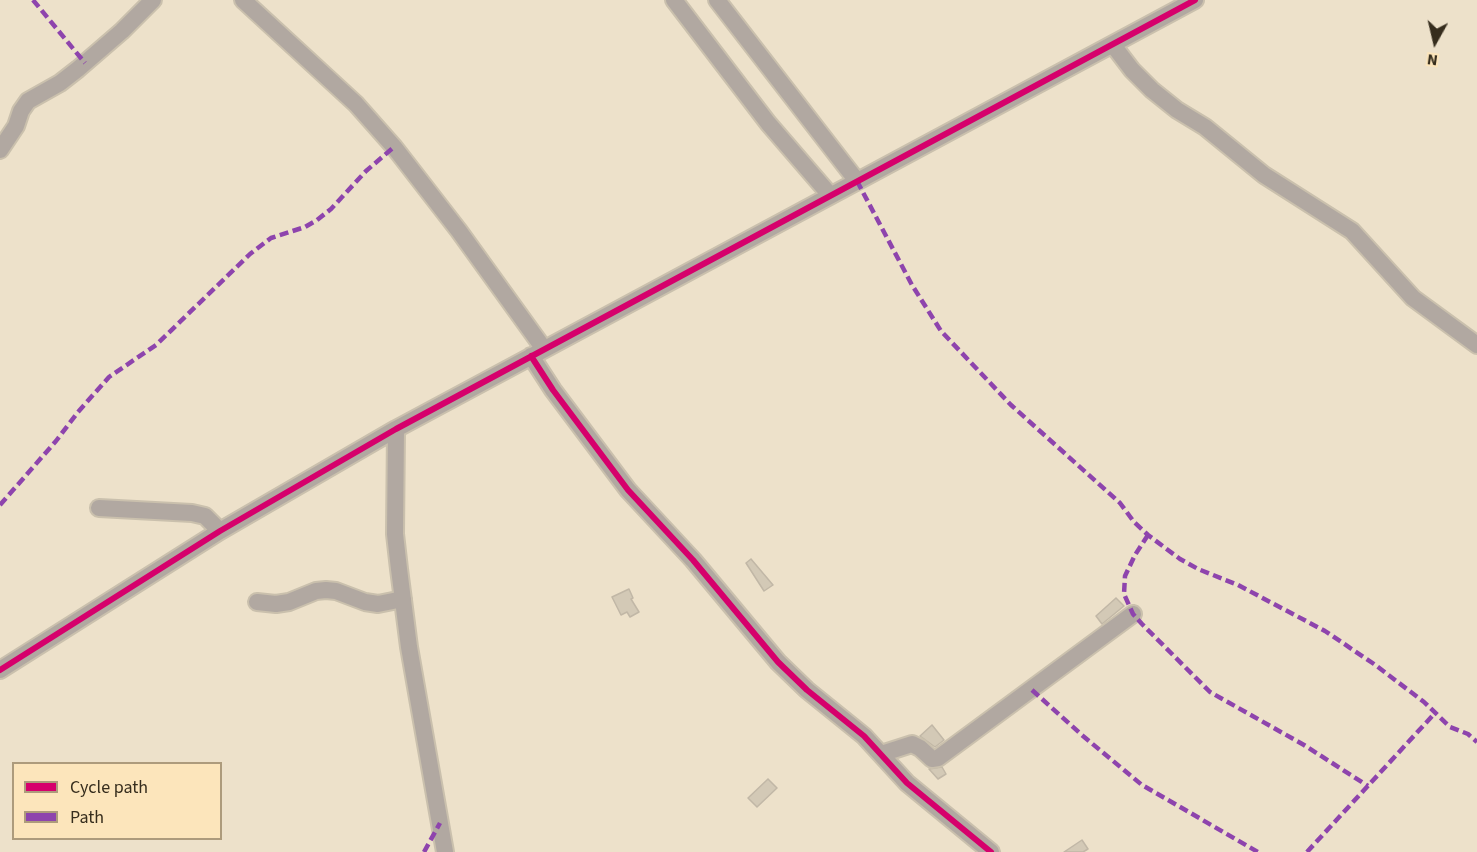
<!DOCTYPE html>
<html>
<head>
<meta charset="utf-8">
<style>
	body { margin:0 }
	#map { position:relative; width:1477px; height:852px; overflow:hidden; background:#ede1ca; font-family:"Source Sans 3",sans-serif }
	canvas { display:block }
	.legend { position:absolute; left:12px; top:762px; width:210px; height:78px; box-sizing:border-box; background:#fce5bb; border:2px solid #ad9b7c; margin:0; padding:8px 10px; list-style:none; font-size:18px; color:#362d1d }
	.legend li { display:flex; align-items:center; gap:12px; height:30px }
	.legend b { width:30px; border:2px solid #ad9b7c }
	.north { position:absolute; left:1405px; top:12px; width:60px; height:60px; -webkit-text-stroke:4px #fce5bb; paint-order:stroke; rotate:188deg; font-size:16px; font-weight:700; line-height:24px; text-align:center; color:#362d1d }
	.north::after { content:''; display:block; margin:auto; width:21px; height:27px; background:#362d1d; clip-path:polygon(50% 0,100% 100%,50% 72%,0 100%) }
</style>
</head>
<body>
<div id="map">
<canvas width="1477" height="852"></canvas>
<ul class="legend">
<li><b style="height:8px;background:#d6006c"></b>Cycle path</li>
<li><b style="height:8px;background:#8e44ad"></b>Path</li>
</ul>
<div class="north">N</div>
</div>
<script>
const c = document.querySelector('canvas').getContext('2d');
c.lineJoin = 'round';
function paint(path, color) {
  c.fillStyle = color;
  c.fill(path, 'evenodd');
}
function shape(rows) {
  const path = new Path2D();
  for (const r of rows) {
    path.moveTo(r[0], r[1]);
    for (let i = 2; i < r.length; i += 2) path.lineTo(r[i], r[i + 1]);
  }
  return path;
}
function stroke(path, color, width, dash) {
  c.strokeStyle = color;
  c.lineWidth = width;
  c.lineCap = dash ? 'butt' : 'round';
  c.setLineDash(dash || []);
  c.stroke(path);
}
const building = shape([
	[751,559,773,585,764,591,746,563,751,559],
	[629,589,633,598,631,599,639,612,630,617,627,612,621,615,612,597,629,589],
	[1116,598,1124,606,1102,624,1096,616,1116,598],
	[932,725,944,740,935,747,920,736,932,725],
	[942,767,946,774,938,779,929,769,942,767],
	[768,779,777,788,757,807,748,798,768,779],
	[1082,840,1088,849,1083,852,1064,852,1082,840]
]);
paint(building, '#d3c9b6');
stroke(building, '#c1b7a6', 1.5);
const minor = shape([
	[243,0,356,104,394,147,459,231,544,349],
	[674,0,768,123,830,195],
	[717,0,857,181],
	[1113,45,1132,70,1152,90,1177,110,1205,127,1264,175,1352,231,1413,298,1477,345],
	[0,150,16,126,21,111,28,101,60,83,78,69,122,31,153,0],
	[531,356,553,390,628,490,693,560,778,662,807,690,864,736,907,783,991,852],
	[396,429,395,534,399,569,409,647,445,852],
	[99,508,192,513,205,516,220,531],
	[257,602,276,604,289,602,316,591,326,590,336,591,365,602,378,604,403,599],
	[0,670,220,531,396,429,1195,0],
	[881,754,912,744,920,748,932,759,938,758,1133,614]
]);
stroke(minor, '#cac0ad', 20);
stroke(minor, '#b1a8a1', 16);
stroke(shape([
	[33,0,85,63],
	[857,181,912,285,941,331,1011,405,1120,503,1134,522,1148,535,1180,559,1198,569,1238,585,1325,631,1374,664,1424,702,1450,727,1468,734,1477,742],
	[0,505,56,441,78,412,109,377,156,345,250,254,271,238,305,227,317,220,331,209,366,171,394,147],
	[1148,535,1135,555,1125,576,1124,594,1133,614,1142,624,1210,692,1304,745,1368,786],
	[1032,690,1083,736,1142,785,1258,852],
	[424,852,440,823],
	[1307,852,1435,713]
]), '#8e44ad', 4.5, [9, 4.5]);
stroke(shape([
	[531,356,553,390,628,490,693,560,778,662,807,690,864,736,907,783,991,852],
	[0,670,220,531,396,429,1195,0]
]), '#d6006c', 6);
</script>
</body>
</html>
